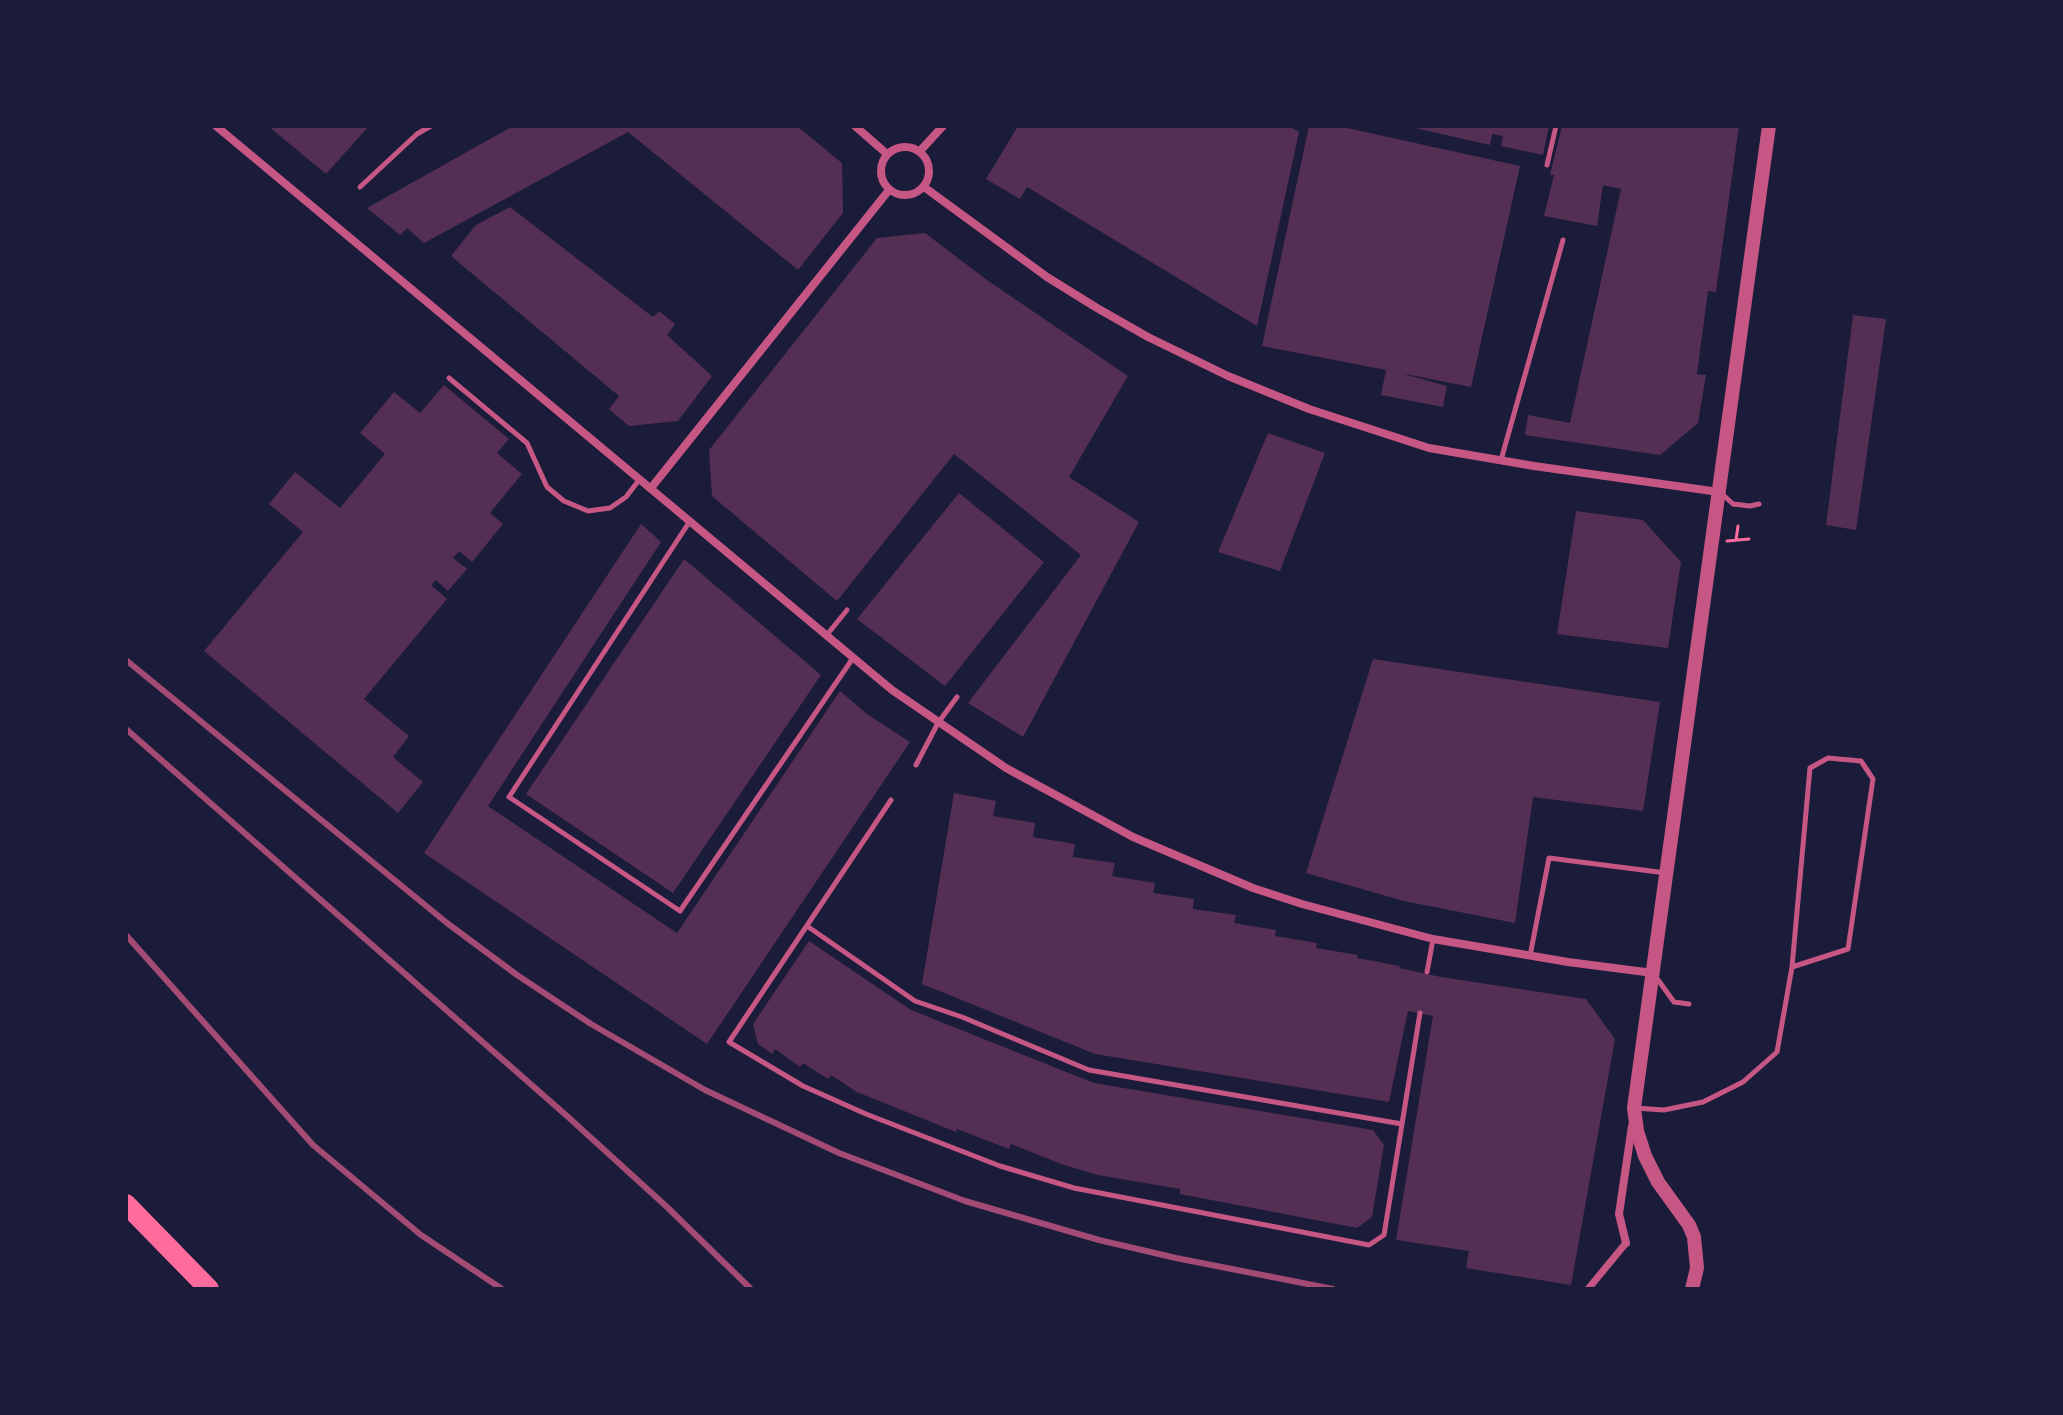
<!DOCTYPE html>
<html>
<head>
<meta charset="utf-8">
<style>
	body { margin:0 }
	#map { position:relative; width:2063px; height:1415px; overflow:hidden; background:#1b1b3a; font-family:Lato,sans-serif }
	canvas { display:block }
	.frame { position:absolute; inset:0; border:128px solid #1b1b3a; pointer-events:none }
</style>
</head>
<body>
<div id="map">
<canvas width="2063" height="1415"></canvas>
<div class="frame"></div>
</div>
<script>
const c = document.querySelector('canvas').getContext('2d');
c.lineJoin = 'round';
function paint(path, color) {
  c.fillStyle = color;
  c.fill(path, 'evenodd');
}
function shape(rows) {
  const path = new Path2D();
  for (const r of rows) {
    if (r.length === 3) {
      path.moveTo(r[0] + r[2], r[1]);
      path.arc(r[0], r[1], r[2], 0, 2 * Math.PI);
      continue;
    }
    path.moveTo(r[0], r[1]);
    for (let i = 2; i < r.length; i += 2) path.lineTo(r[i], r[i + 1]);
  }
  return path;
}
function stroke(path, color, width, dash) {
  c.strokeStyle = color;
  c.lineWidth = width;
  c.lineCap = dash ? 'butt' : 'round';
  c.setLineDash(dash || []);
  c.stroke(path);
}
paint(shape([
	[268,126,369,126,326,174],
	[513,126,797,126,842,163,843,213,798,270,628,132,424,243,407,228,400,235,367,208],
	[1018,126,1289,126,1299,132,1257,326,1027,187,1020,199,986,179],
	[1309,126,1338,126,1520,166,1471,387,1400,373,1447,386,1443,407,1381,395,1386,370,1262,346],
	[1407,126,1549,126,1543,155,1501,146,1503,136,1492,134,1490,145],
	[1562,126,1739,126,1716,292,1708,291,1697,374,1706,375,1698,423,1660,455,1525,435,1528,415,1570,423,1621,189,1603,185,1597,226,1544,216,1554,175,1550,175],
	[510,207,653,317,659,311,675,324,667,335,712,376,678,421,629,426,609,409,619,396,451,256,476,225],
	[925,233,987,280,1128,376,1069,477,1139,522,1023,737,968,703,1081,555,954,454,837,601,712,496,709,450,877,238],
	[1853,315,1886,319,1856,530,1826,525],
	[444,385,509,439,497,453,522,474,490,513,503,524,472,562,459,551,453,558,467,569,448,591,436,580,431,585,447,599,364,699,409,736,393,757,423,782,398,813,204,651,303,532,269,504,295,472,340,508,385,454,360,433,394,392,420,413],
	[1268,433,1325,453,1280,571,1218,552],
	[959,493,1044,562,945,686,857,619],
	[1576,511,1643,520,1681,562,1668,648,1557,634],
	[641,524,661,542,488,806,677,933,840,691,867,714,910,742,707,1044,424,853],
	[684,559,821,675,673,893,526,794],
	[1373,659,1660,702,1643,811,1533,797,1515,923,1404,901,1306,873],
	[954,793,996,801,993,816,1035,823,1033,837,1075,844,1073,857,1115,863,1112,876,1155,883,1153,893,1194,899,1193,909,1236,915,1234,923,1276,930,1275,936,1317,943,1316,948,1358,955,1357,958,1400,966,1399,968,1441,977,1586,999,1615,1039,1571,1285,1466,1268,1469,1251,1396,1240,1433,1016,1408,1011,1389,1102,1095,1054,922,984],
	[809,941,911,1010,1094,1083,1373,1130,1384,1145,1372,1217,1357,1228,1180,1194,1180,1189,1098,1175,1061,1164,1011,1144,1009,1149,957,1129,956,1132,857,1092,831,1075,828,1079,803,1063,800,1067,775,1049,772,1054,758,1044,753,1024]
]), '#542f53');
stroke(shape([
	[1736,540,1738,526],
	[1727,541,1749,539]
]), '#ff6b9d', 3);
stroke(shape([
	[1547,165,1556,126],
	[360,187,417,134,431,126],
	[449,378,527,443,547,487,564,501,588,511,610,508,626,497,639,480],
	[1501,460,1563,240],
	[1721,493,1733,504,1750,506,1759,504],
	[690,521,509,797,680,911,853,658],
	[826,636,847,610],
	[916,765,938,723,957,697],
	[891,800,729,1042,803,1086,866,1114,1000,1166,1074,1188,1369,1245,1384,1235,1420,1013],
	[807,926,915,1001,962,1017,1089,1070,1402,1124],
	[1530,956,1549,858,1666,873],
	[1427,972,1433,939],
	[1656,977,1674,1002,1689,1004],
	[1635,1108,1664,1110,1703,1102,1743,1082,1777,1052,1792,967,1848,949,1873,779,1861,761,1828,758,1810,768,1792,967]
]), '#c65784', 5);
stroke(shape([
	[1588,1289,1626,1243]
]), '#c65784', 7);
stroke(shape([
	[216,126,892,690,1006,768,1133,837,1253,888,1302,904,1433,939,1568,962,1653,973],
	[855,126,887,154],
	[905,171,24],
	[920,151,943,126],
	[924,187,1047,277,1097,308,1148,337,1228,376,1309,409,1429,448,1534,466,1719,492],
	[651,488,889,190],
	[1626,1243,1619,1214,1632,1126]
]), '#c65784', 8);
stroke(shape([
	[1692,1289,1697,1268,1694,1237,1689,1225,1658,1182,1645,1156,1637,1131,1634,1108,1769,126]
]), '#c65784', 14);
stroke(shape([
	[126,1204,209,1289]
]), '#ff6b9d', 20);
stroke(shape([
	[126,660,447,923,517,975,591,1024,705,1090,839,1153,965,1201,1099,1240,1176,1258,1333,1289],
	[126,729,567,1116,667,1207,751,1289],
	[126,935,313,1145,421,1235,502,1289]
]), '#a44b75', 6);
</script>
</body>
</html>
